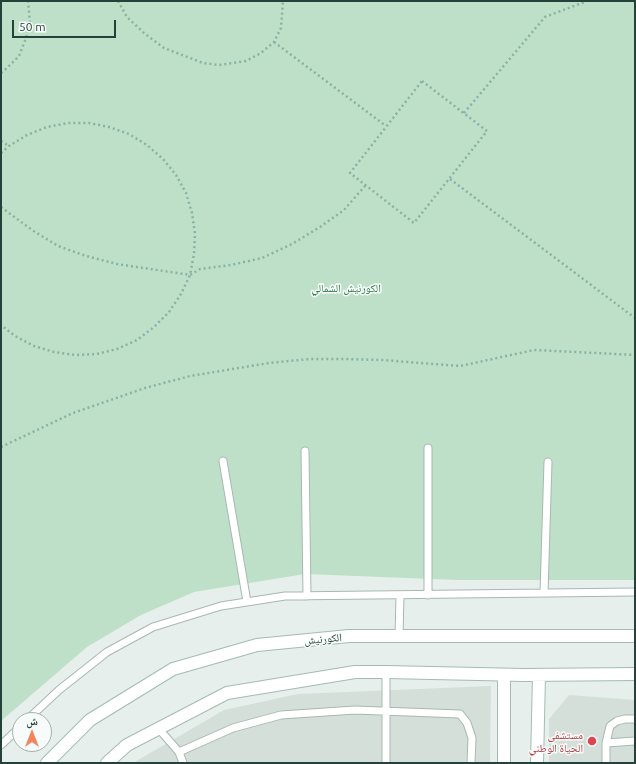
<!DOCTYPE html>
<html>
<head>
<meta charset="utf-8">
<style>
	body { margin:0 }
	#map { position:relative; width:636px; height:764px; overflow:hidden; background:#e6efeb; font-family:Ubuntu,"Noto Naskh Arabic",sans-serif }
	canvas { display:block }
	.frame { position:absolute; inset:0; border:2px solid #24423a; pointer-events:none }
	.north { position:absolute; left:12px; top:712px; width:40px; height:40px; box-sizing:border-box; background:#f7fbf9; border:1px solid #a3b1ad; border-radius:50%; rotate:0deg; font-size:11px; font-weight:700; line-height:16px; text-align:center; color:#24423a }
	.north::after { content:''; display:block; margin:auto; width:14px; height:18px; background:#f4845f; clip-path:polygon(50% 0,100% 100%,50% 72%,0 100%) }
	.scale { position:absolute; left:12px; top:20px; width:104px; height:18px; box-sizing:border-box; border:2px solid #24423a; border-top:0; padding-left:5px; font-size:12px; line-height:14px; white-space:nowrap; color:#24423a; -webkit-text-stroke:3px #f7fbf9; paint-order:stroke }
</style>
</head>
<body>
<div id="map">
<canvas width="636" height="764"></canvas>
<div class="frame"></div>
<div class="north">ش</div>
<div class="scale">50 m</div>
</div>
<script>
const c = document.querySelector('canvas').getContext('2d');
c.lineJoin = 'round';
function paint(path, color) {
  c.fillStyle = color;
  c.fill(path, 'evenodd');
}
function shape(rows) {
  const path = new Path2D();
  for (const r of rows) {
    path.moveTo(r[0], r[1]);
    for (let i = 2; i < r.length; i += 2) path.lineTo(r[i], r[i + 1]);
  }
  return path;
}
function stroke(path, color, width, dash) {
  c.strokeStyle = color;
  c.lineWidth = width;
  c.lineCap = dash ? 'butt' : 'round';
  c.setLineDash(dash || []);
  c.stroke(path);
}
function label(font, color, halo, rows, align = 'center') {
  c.font = font + ' Ubuntu,"Noto Naskh Arabic",sans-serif';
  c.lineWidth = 3;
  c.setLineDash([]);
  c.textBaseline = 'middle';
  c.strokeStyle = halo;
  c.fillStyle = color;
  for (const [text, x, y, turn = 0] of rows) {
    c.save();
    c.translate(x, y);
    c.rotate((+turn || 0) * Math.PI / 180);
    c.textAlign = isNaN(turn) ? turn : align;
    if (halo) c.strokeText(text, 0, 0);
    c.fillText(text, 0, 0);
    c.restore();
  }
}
paint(shape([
	[491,686,490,763,133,763,224,710,298,694],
	[569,695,635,700,635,763,549,763,549,719]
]), '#d4dfda');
paint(shape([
	[1,1,635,1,635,580,458,580,305,574,194,592,141,615,87,647,1,721]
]), '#bfe0c8');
const lane = shape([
	[305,451,307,596],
	[223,461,247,602],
	[544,593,548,462],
	[428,595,428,448],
	[399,637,400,595],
	[27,720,59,690,107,652,153,627,221,606,285,596,635,592],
	[158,728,179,752,183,763],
	[606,743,635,741],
	[1,745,20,727],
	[179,752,233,728,281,715,355,710,460,714,467,723,472,738,471,763],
	[386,763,386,672],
	[606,763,606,743,610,726,617,721,625,719,635,719]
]);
const secondary = shape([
	[47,763,90,720,173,669,257,645,349,636,635,636],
	[107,763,127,745,227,693,355,672,386,672,524,675,635,674],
	[504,763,504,675],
	[537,763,539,675]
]);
stroke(lane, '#a8b8b2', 9);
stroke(secondary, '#a4bbb3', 14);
stroke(shape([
	[118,1,127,17,145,34,164,48,203,63,219,65,246,61,261,53,274,42,281,28,283,1],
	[274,42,386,126],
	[1,73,7,68,19,56,26,38,30,23,28,1],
	[422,81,487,131,414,223,350,173,422,81],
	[464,113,545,17,587,1],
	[1,141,9,146],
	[1,153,9,146,27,135,47,127,68,123,89,123,109,127,129,134,147,145,163,159,176,175,186,193,192,213,195,234,194,254,190,275,181,294,169,312,154,327,137,340,117,349,97,354,75,355,54,352,34,346,15,336,1,325],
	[450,179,635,318],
	[1,207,32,230,58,246,86,256,117,264,190,275,200,269,231,265,262,258,292,244,320,227,344,210,365,186],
	[1,447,73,413,145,388,190,376,269,363,310,359,344,359,382,360,460,366,534,350,635,355]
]), '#86b3a5', 2.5, [2, 3]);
stroke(lane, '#fff', 7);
stroke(secondary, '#fff', 12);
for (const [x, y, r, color] of [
	[592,741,5,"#e0444e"]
]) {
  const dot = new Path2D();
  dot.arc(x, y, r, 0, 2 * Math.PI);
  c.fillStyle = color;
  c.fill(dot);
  stroke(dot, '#f7fbf9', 1.5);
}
label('11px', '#2d7a4b', '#f7fbf9', [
	["الكورنيش الشمالي",346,288]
]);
label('11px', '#24423a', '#f7fbf9', [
	["الكورنيش",323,639,-5]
]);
label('11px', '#be3a42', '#f7fbf9', [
	["مستشفى",583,735],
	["الحياة الوطني",583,748]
], 'right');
</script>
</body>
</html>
